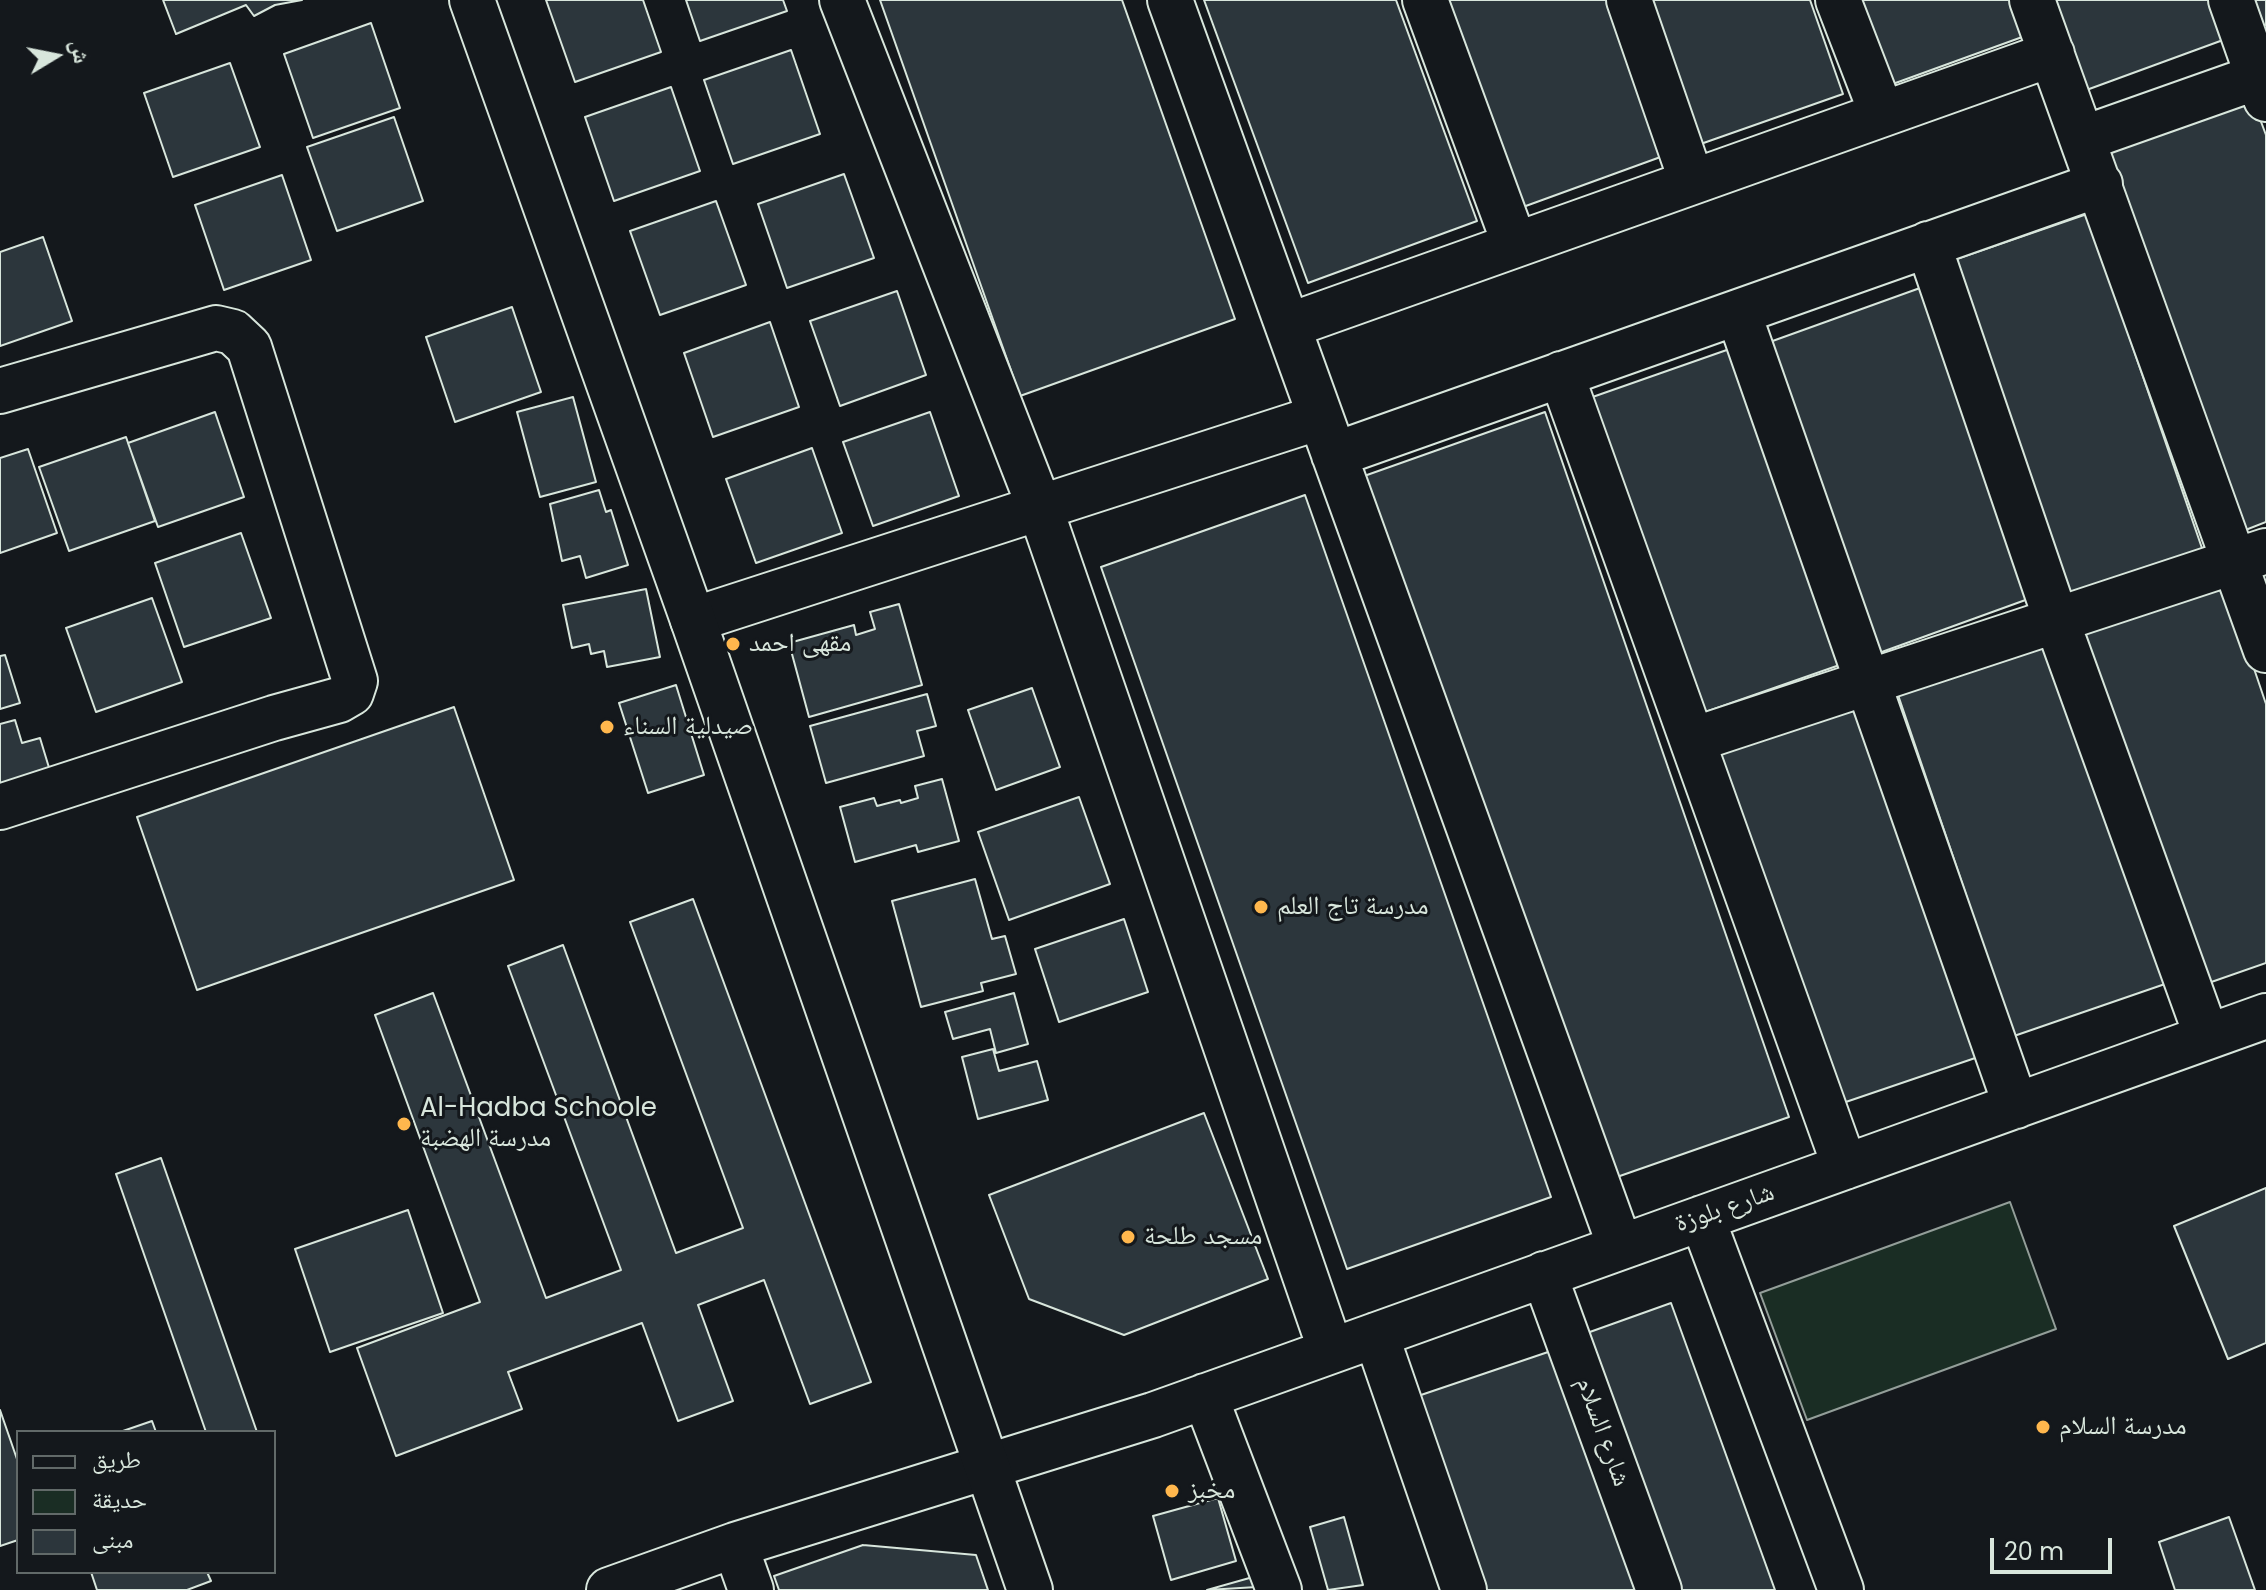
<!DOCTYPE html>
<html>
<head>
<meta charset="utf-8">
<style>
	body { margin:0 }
	#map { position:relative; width:2266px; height:1590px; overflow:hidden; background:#14181c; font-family:Poppins,"Noto Naskh Arabic",sans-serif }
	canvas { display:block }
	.legend { position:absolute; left:16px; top:1430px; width:260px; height:144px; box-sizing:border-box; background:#14181c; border:2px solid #626a69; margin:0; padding:10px 14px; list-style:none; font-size:24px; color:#d8e6dc }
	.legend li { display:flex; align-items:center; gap:16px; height:40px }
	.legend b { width:40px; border:2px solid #626a69 }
	.north { position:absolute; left:16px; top:16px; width:80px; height:80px; -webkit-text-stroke:6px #14181c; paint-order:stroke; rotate:80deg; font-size:22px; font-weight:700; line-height:32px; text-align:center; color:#d8e6dc }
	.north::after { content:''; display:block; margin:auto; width:28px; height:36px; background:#d8e6dc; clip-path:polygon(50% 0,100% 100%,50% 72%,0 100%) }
	.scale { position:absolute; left:1990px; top:1538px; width:122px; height:36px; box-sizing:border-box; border:4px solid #d8e6dc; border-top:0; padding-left:10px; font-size:24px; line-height:28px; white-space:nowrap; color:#d8e6dc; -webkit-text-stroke:6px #14181c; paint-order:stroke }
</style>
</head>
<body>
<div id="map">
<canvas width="2266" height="1590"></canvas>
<ul class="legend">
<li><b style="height:10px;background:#14181c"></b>طريق</li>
<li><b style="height:22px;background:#1a2d24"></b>حديقة</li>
<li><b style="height:22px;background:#2c363c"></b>مبنى</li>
</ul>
<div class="north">ش</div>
<div class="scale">20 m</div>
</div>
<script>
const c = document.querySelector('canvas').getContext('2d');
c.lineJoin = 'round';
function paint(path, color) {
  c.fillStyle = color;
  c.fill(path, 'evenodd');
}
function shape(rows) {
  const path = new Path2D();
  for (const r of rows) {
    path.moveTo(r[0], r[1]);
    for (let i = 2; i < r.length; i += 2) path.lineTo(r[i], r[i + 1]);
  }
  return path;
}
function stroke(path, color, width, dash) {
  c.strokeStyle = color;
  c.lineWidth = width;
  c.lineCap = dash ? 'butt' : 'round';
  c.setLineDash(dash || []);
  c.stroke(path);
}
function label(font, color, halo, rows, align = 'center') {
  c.font = font + ' Poppins,"Noto Naskh Arabic",sans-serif';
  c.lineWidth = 6;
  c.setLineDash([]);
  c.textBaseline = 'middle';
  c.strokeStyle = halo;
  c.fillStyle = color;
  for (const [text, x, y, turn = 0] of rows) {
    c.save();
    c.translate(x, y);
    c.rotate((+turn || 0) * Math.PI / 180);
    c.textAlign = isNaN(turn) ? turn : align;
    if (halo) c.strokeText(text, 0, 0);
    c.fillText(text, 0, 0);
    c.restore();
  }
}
const green = shape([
	[2010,1202,2056,1329,1807,1420,1760,1293,2010,1202]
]);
paint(green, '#1a2d24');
stroke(green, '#939e99', 2);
const building = shape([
	[163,0,302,0,275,5,254,16,246,5,176,34,163,0],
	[546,0,643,0,661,52,575,82,546,0],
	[686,0,783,0,787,11,700,41,686,0],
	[880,0,1122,0,1235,319,1020,396,880,0],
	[1204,0,1396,0,1477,221,1308,283,1204,0],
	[1435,0,1609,0,1666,155,1512,211,1435,0],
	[1644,0,1810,0,1843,94,1695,146,1644,0],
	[1847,0,2012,0,2025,36,1879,89,1847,0],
	[2047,0,2221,0,2234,36,2081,92,2047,0],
	[2254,0,2266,0,2266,25,2263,26,2254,0],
	[371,23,400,108,313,138,284,54,371,23],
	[791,50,820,134,733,164,704,80,791,50],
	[230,63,260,147,173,177,144,93,230,63],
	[671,87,700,171,614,201,585,117,671,87],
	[2248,87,2266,135,2266,522,2243,531,2100,142,2248,87],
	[394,117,423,201,337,231,307,147,394,117],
	[844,174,874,258,787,288,758,204,844,174],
	[282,175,311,260,224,290,195,205,282,175],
	[716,201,746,285,660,315,630,231,716,201],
	[2087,214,2204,554,2060,604,1942,264,2087,214],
	[43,237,72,321,0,346,0,252,43,237],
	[1920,288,2031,598,1879,653,1767,343,1920,288],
	[897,291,926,375,840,406,810,321,897,291],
	[512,307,541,392,455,422,426,337,512,307],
	[770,322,799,407,713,437,684,353,770,322],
	[1741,345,1851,661,1694,716,1584,400,1741,345],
	[573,397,596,482,540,497,517,412,573,397],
	[215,412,244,497,158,527,128,443,215,412],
	[930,412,959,496,873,526,843,442,930,412],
	[1545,412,1789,1117,1594,1185,1350,481,1545,412],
	[126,437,155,521,69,551,39,467,126,437],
	[812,448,842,533,756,563,726,479,812,448],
	[28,449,57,533,0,553,0,458,28,449],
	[599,490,606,512,611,510,628,565,586,578,580,556,562,561,550,504,599,490],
	[1305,495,1551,1197,1347,1269,1101,567,1305,495],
	[241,533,271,618,184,647,155,563,241,533],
	[2223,577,2266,704,2266,963,2197,987,2074,628,2223,577],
	[646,589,660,657,607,667,604,651,591,654,589,644,572,648,563,605,646,589],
	[152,598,182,682,96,712,66,628,152,598],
	[899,604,922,685,809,717,789,643,854,625,856,635,875,629,870,612,899,604],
	[2047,638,2165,984,2014,1036,1896,689,2047,638],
	[5,655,20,703,0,709,0,656,5,655],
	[676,685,704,775,648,793,619,703,676,685],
	[1032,688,1060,767,996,790,968,710,1032,688],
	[927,694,936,726,917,731,924,756,826,783,810,726,927,694],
	[1865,697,1987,1054,1834,1106,1712,749,1865,697],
	[454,707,514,880,197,990,137,817,454,707],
	[15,720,22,743,40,738,57,794,0,811,0,724,15,720],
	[942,779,959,841,918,852,916,845,855,862,840,807,874,798,877,806,900,800,901,803,918,798,915,786,942,779],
	[1079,797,1110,884,1009,920,978,832,1079,797],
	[975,879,992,939,1005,936,1016,974,981,983,983,991,921,1007,892,901,975,879],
	[693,899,871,1382,810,1404,764,1280,698,1305,733,1401,678,1421,642,1323,508,1372,522,1409,396,1456,357,1348,480,1302,375,1015,433,993,546,1298,621,1270,508,966,563,945,676,1253,743,1228,630,922,693,899],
	[1124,919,1148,992,1059,1022,1035,949,1124,919],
	[1014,993,1028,1044,996,1053,990,1029,953,1039,945,1012,1014,993],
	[993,1049,999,1071,1037,1061,1048,1100,978,1119,962,1057,993,1049],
	[1204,1113,1268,1279,1124,1335,1029,1299,989,1195,1204,1113],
	[161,1158,257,1432,206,1432,116,1174,161,1158],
	[2266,1188,2266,1343,2228,1359,2174,1226,2266,1188],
	[408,1210,443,1313,330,1352,295,1249,408,1210],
	[1671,1303,1775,1590,1680,1590,1587,1333,1671,1303],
	[1554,1350,1635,1590,1483,1590,1418,1396,1554,1350],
	[0,1410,18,1462,18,1540,0,1546,0,1410],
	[152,1421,156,1432,120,1432,152,1421],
	[1218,1498,1236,1561,1171,1580,1153,1516,1218,1498],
	[1344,1517,1363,1585,1328,1590,1310,1527,1344,1517],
	[2229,1517,2255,1590,2175,1590,2159,1542,2229,1517],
	[863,1545,976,1555,988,1590,779,1590,774,1576,863,1545],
	[91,1572,207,1572,211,1581,187,1590,97,1590,91,1572],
	[1253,1577,1257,1587,1207,1590,1253,1577]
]);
paint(building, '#2c363c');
stroke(building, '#d8e6dc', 2);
const minor = shape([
	[842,0,1040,508,1331,1351],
	[1170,0,1620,1246],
	[1425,0,1515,245],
	[1629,0,1692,182],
	[1838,0,1882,114],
	[2032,0,2266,650],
	[2231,0,2266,99],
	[2082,139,2266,74],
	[1928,244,2056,619,2207,1037],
	[1738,312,2016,1106],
	[1288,326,2052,54],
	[1561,374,1845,1167],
	[0,391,216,328,233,332,249,347,355,681,351,693,339,700,274,718,0,807],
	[1334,455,2100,184],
	[693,620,1320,417],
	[1693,740,2266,551],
	[1702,1218,1841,1590],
	[1544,1274,1659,1590],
	[1376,1335,1464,1590],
	[1205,1396,1279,1590],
	[735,1545,751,1590],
	[609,1590,735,1545,1153,1415,2266,1016]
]);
const major = shape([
	[472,0,693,620,1030,1590]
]);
stroke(minor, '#d8e6dc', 48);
stroke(major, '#d8e6dc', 48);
stroke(minor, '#14181c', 44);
stroke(major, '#14181c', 44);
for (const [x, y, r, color] of [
	[733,644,8,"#ffb74d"],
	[607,727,8,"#ffb74d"],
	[1261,907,8,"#ffb74d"],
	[404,1124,8,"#ffb74d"],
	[1128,1237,8,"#ffb74d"],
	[2043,1427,8,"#ffb74d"],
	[1172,1491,8,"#ffb74d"]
]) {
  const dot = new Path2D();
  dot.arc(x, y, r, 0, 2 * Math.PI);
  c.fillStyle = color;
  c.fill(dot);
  stroke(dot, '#14181c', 3);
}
label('26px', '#d8e6dc', '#14181c', [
	["مقهى احمد",749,644],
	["صيدلية السناء",623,727],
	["مدرسة تاج العلم",1277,907],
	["Al-Hadba Schoole",420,1109],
	["مدرسة الهضبة",420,1139],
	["مسجد طلحة",1144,1237],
	["مدرسة السلام",2059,1427],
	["مخبز",1188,1491]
], 'left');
label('26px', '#d8e6dc', '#14181c', [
	["شارع بلوزة",1725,1209,-19],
	["شارع السلام",1602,1432,70]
]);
</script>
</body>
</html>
